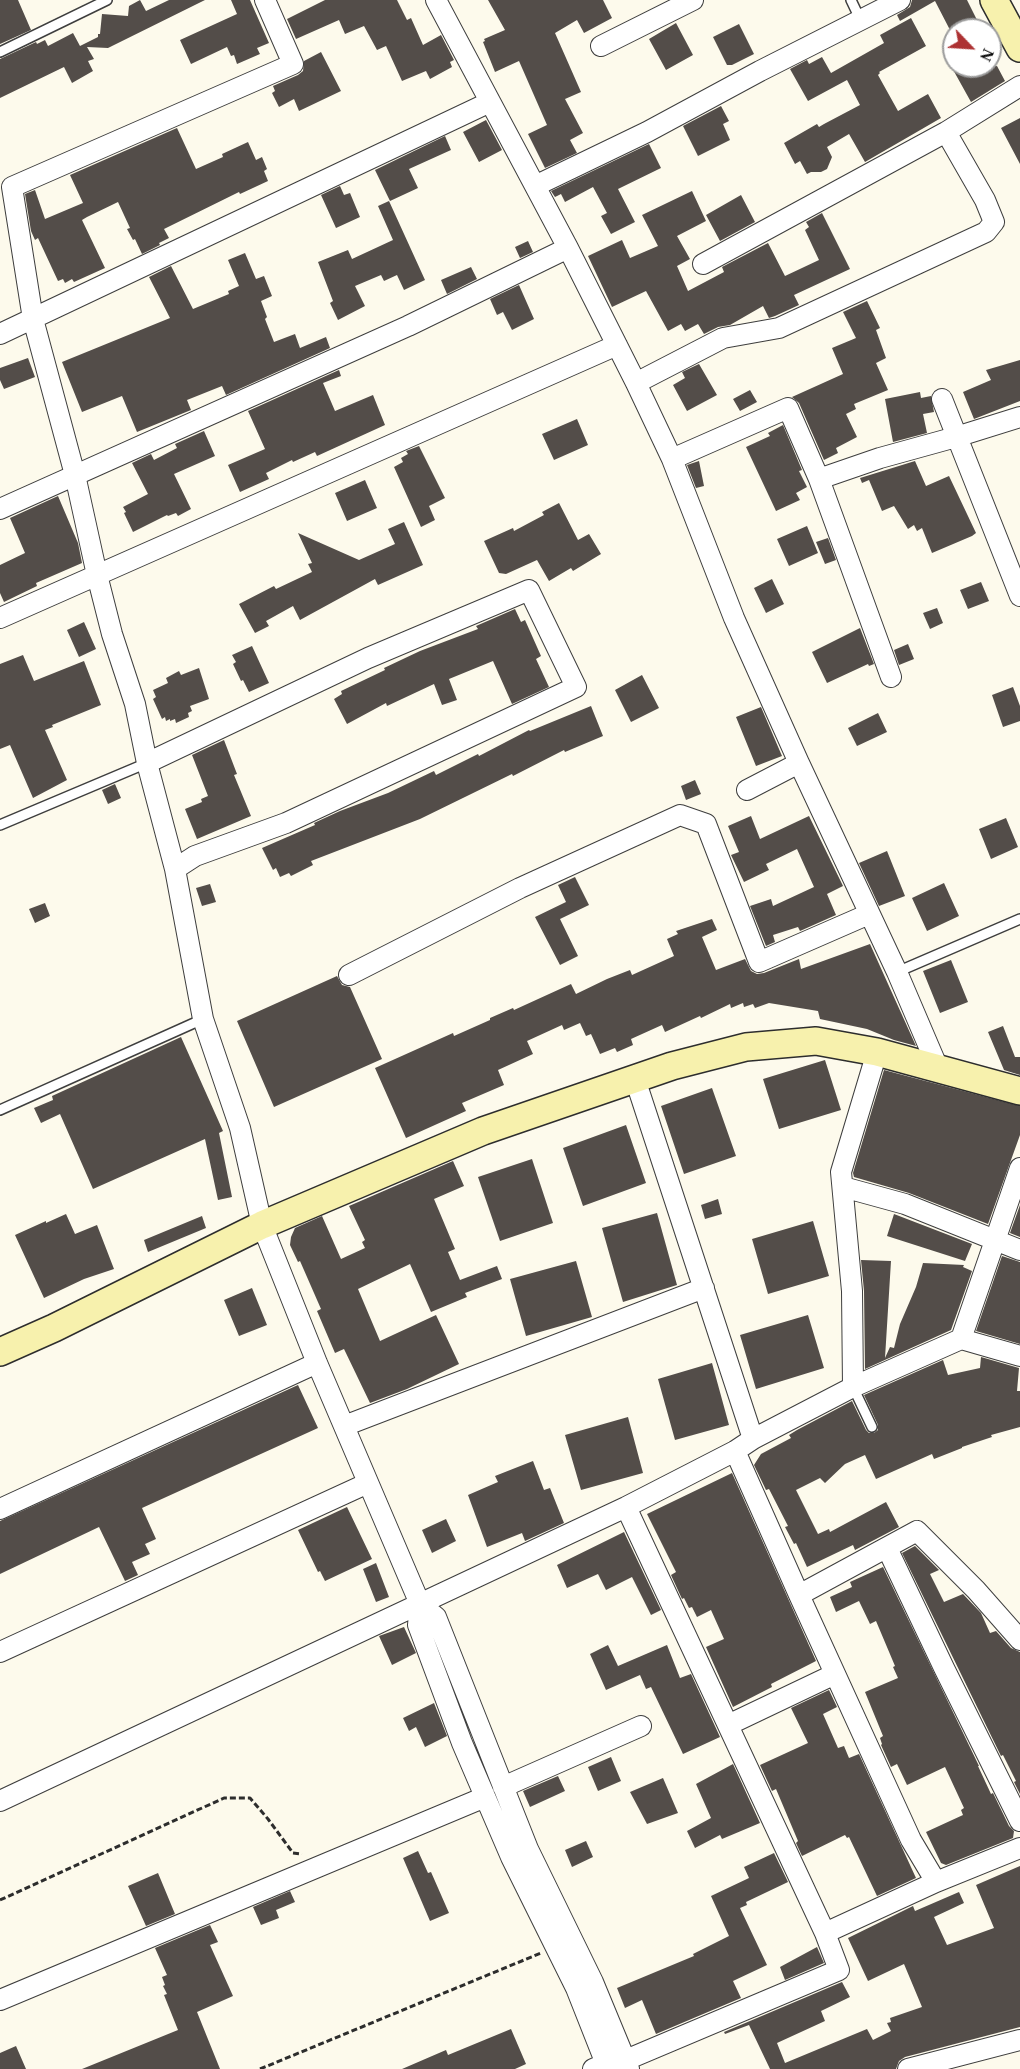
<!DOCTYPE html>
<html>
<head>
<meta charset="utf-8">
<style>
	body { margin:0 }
	#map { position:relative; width:1020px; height:2069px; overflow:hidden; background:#fdfaec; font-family:"Times New Roman",serif }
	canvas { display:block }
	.north { position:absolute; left:942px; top:18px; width:60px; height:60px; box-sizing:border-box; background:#fff; border:2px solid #9d9d9d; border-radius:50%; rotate:115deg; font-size:16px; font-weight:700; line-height:24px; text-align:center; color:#0b0b0b }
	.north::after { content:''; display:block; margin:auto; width:21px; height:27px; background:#ad3233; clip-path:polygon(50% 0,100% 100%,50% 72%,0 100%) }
</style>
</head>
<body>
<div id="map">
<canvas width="1020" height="2069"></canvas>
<div class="north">N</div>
</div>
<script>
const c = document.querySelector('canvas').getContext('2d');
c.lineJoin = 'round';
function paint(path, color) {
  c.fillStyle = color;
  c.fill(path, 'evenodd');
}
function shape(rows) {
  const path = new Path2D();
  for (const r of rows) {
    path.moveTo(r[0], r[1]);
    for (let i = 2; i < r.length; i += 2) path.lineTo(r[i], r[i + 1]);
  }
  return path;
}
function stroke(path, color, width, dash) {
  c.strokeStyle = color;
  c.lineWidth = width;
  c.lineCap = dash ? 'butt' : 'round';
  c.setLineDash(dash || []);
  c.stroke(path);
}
paint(shape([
	[0,0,18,0,31,30,0,44],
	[140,0,146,11,169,0,205,0,108,48,87,47,94,59,88,61,93,71,72,83,64,67,0,98,0,59,36,42,37,44,45,40,48,46,73,33,80,46,98,37,98,34,100,34,102,14,128,16,129,6],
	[231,0,250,0,269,43,257,48,260,54,237,64,234,55,231,56,227,47,191,64,180,40,237,14],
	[325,0,397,0,407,20,411,18,423,45,441,35,454,60,450,62,452,67,430,79,426,71,402,81,386,46,377,50,364,26,345,34,339,20,296,39,287,19],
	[488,0,603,0,612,18,584,33,577,20,555,33,581,92,565,99,583,133,570,140,577,153,545,168,528,134,547,125,519,61,495,72,483,42,485,41,484,39,505,30],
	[912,0,967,0,982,30,950,30,935,1,900,21,897,15,910,7],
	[911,18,926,46,879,72,880,73,878,75,898,111,928,94,941,118,865,162,849,134,827,147,832,157,827,169,821,172,811,172,807,174,800,161,795,164,784,143,817,124,819,127,824,124,860,105,847,80,808,101,790,69,807,60,809,64,822,57,831,73,884,43,880,35],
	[676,23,693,55,666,70,649,39],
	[739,24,754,54,732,65,727,65,713,37],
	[321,52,341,91,299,111,294,99,279,107,272,93,275,91,273,86,298,75,303,71,304,61],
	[951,66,997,66,1005,81,971,102],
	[721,106,729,121,723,124,730,140,698,156,683,126],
	[1020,118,1020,164,1001,128],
	[486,120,502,150,479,162,463,132],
	[177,128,196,169,223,157,222,154,248,142,256,160,262,157,267,169,264,171,268,181,240,194,239,192,164,229,169,238,159,243,160,245,142,254,135,239,133,240,127,229,130,228,118,202,87,217,82,220,105,268,74,282,72,279,65,283,63,279,58,281,38,238,35,240,31,231,25,194,35,190,45,219,83,203,70,175],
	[445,136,451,150,409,169,418,188,390,201,375,170],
	[649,144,661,168,618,189,635,222,611,234,601,216,607,213,593,187,565,202,561,194,555,197,551,191],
	[340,186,344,195,350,193,360,217,336,228,321,195],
	[692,191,706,221,677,236,690,259,677,266,688,291,724,272,722,267,768,243,785,276,819,260,805,230,809,227,806,222,822,213,850,269,794,295,799,305,775,316,769,318,763,306,730,325,718,327,704,334,698,324,685,331,681,324,668,331,646,291,612,307,588,256,622,240,630,258,658,246,642,215],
	[741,195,755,222,720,241,706,215],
	[389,201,425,280,404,290,397,275,384,281,381,275,355,286,365,306,338,320,330,303,333,301,318,262,348,250,352,259,393,240,378,206],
	[528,241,533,252,520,258,515,247],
	[245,253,256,279,264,276,272,296,261,301,267,317,265,319,274,342,295,334,300,348,326,337,330,348,226,395,222,386,187,400,191,410,137,432,122,396,82,412,62,362,170,318,149,277,171,266,193,309,229,294,228,291,239,286,228,260],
	[471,267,477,279,447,294,441,280],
	[519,285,534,319,512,330,503,312,497,315,490,299],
	[867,301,880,328,876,330,886,358,876,363,888,390,854,404,856,409,846,414,857,437,836,448,838,453,824,460,799,403,792,397,843,374,832,348,856,338,843,312],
	[28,358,35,377,4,389,0,380,0,368],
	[1020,360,1020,401,974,419,963,392,991,380,986,370],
	[699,364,717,395,687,411,673,385,685,378,682,372],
	[339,370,341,376,323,383,335,411,373,395,385,425,317,456,315,452,293,462,292,460,266,473,269,479,240,492,228,465,265,449,248,411],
	[750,390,757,402,740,411,733,399],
	[920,392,921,398,931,396,934,412,923,414,927,433,893,442,885,399],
	[577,419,588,445,554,460,542,434],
	[783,425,802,470,799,471,807,487,796,493,800,500,776,511,746,447,770,436,768,433],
	[204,431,215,456,174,474,191,509,178,516,176,513,168,516,167,515,133,532,124,513,126,512,123,507,148,494,132,463,151,454,154,460,177,448,175,444],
	[419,446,445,498,429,506,435,520,421,527,394,467,403,462,401,458,408,454,406,451],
	[699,461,704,486,696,488,687,465],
	[915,461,926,486,949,476,976,533,972,536,932,553,922,528,917,531,914,525,908,529,894,506,882,511,869,480,862,483,860,478],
	[365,480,377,508,347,521,335,493],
	[58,496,78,543,82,563,36,583,37,586,4,602,0,593,0,565,25,553,10,518],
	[559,503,578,540,589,534,601,554,573,571,571,568,549,581,537,560,506,574,499,573,484,541,513,528,514,531,544,515,542,512],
	[404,522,423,565,378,585,375,579,300,620,293,606,266,621,269,626,255,633,239,604,274,586,276,589,312,572,308,564,312,563,298,533,359,560,395,544,388,529],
	[807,526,818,553,789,566,777,539],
	[828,538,836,560,825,564,816,542],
	[772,579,784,604,766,613,754,588],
	[981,582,989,601,968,609,960,590],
	[937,608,943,623,930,629,923,613],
	[515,609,521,622,525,620,541,656,536,659,549,687,512,704,493,661,449,679,457,700,442,705,434,684,387,706,386,703,347,724,334,699,342,694,341,691,385,670,384,668,420,651,478,629,476,626],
	[84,622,96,649,79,657,67,630],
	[860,628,874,664,869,666,868,664,827,683,812,652],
	[908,644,914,659,899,665,894,650],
	[252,646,269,683,249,692,243,680,241,681,233,664,236,662,232,655],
	[23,655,34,681,84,661,101,705,52,725,53,727,45,730,67,780,33,798,10,745,0,749,0,664],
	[199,668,209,699,190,706,192,711,188,713,189,717,176,723,175,719,170,721,170,719,166,721,165,717,162,719,153,699,156,697,153,690,168,683,166,678,179,671,181,675],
	[642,675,659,708,631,722,615,690],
	[1013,687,1020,706,1020,721,1003,727,992,695],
	[591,706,603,736,565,752,564,750,513,776,512,774,420,819,311,861,313,865,291,876,289,873,280,877,276,868,273,870,262,848,315,825,314,823,340,811,388,793,434,771,436,775,478,754,479,756,529,730,530,731],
	[761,707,782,756,756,766,736,717],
	[878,713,887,732,857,746,848,728],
	[224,740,237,774,234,775,251,816,197,839,185,809,202,802,201,799,208,796,192,755],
	[695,780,701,794,686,800,681,786],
	[115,784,121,798,108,804,102,790],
	[751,816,760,839,809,816,843,886,827,894,836,915,800,931,798,927,773,935,775,942,766,946,750,906,771,899,773,906,814,887,797,849,766,864,769,870,744,882,731,855,739,852,728,826],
	[1006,818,1018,847,991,859,979,829],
	[887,851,905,896,879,906,859,863],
	[575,877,589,905,560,919,578,956,560,965,535,917,566,902,558,885],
	[944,883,959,916,927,931,912,898],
	[210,884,216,902,202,906,196,888],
	[45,903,50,916,35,923,29,909],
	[712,919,717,930,702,937,716,970,745,959,751,971,757,974,764,973,799,959,801,969,870,944,916,1046,894,1040,867,1029,820,1019,818,1011,769,1003,755,1008,753,1004,744,1007,743,1003,731,1008,730,1004,701,1018,700,1016,665,1032,662,1025,631,1039,633,1045,617,1052,615,1048,600,1054,591,1034,586,1036,580,1023,564,1030,562,1025,527,1041,533,1054,498,1070,504,1085,462,1103,466,1111,406,1138,375,1068,453,1033,454,1036,490,1020,490,1018,513,1008,514,1010,571,984,576,994,607,979,630,970,632,975,674,956,667,939,678,934,676,931],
	[951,960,968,1002,940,1013,923,971],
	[337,976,342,985,350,987,382,1059,274,1107,237,1021],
	[1003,1026,1015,1057,1020,1057,1020,1075,1004,1070,988,1032],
	[181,1037,223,1131,219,1133,232,1197,218,1200,205,1139,93,1189,60,1114,41,1123,34,1108,53,1100,52,1096],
	[825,1060,841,1110,779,1129,763,1079],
	[884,1070,1020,1106,1020,1135,988,1224,909,1193,854,1177,853,1173],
	[712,1088,736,1156,684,1174,661,1106],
	[626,1125,646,1183,583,1206,563,1148],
	[532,1159,553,1223,500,1241,478,1177],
	[453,1161,464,1186,434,1199,455,1249,448,1252,460,1280,497,1266,502,1279,465,1293,467,1297,431,1312,410,1264,358,1289,380,1341,436,1315,459,1364,407,1389,370,1403,344,1349,335,1353,317,1311,321,1309,300,1261,298,1262,290,1245,291,1237,295,1228,322,1216,341,1259,365,1248,362,1242,365,1240,349,1206],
	[718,1199,722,1214,705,1219,701,1205],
	[1020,1205,1020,1237,1010,1233],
	[657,1213,677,1285,623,1302,602,1228],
	[66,1214,75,1234,97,1225,114,1269,84,1279,44,1298,15,1235,46,1221,46,1223],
	[894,1214,972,1244,965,1261,887,1236],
	[202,1216,206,1228,148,1252,144,1240],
	[813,1221,829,1276,768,1294,752,1239],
	[1002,1256,1020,1262,1020,1344,976,1331],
	[861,1260,891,1261,885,1358,890,1347,894,1348,900,1324,916,1287,923,1263,964,1265,963,1267,972,1271,951,1330,865,1369,864,1291],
	[576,1261,592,1317,526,1336,510,1279],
	[252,1288,267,1325,239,1336,224,1300],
	[808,1315,824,1368,756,1389,740,1335],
	[981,1357,1019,1368,1017,1391,1020,1391,1020,1427,991,1435,992,1437,962,1447,962,1448,934,1459,932,1454,876,1479,865,1455,845,1464,825,1483,820,1478,796,1490,818,1534,829,1529,830,1532,886,1502,899,1527,855,1550,853,1545,807,1567,796,1543,794,1544,785,1527,788,1526,769,1489,766,1490,754,1465,761,1454,791,1438,789,1435,797,1430,852,1401,866,1430,869,1433,874,1433,878,1430,878,1425,864,1395,943,1360,948,1375,980,1368],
	[712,1363,729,1425,675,1440,658,1379],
	[298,1385,318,1428,142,1508,156,1539,145,1544,150,1554,132,1562,138,1575,125,1581,99,1527,0,1574,0,1521],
	[628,1417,643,1473,581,1490,565,1435],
	[533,1461,544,1490,550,1488,564,1523,525,1541,522,1533,487,1547,468,1495,498,1482,495,1476],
	[732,1473,816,1661,771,1684,772,1687,733,1707,706,1647,724,1639,711,1610,697,1617,692,1607,689,1608,684,1598,682,1599,671,1575,676,1572,647,1514],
	[347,1507,372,1559,325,1581,320,1571,318,1572,298,1530],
	[446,1519,456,1541,432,1553,422,1530],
	[624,1532,661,1610,651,1615,632,1577,606,1590,598,1574,567,1588,557,1565],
	[915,1546,939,1570,930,1574,944,1602,963,1594,981,1613,990,1633,996,1631,1011,1648,1020,1652,1020,1794,1014,1782,1016,1781,1003,1755,1001,1756,902,1553],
	[376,1563,389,1597,376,1602,363,1569],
	[883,1567,979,1766,978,1766,991,1794,993,1793,1009,1826,1014,1831,1013,1838,946,1865,941,1863,926,1832,963,1815,961,1810,964,1808,945,1767,907,1785,897,1764,891,1767,881,1745,882,1744,880,1738,883,1736,865,1692,898,1678,893,1667,895,1666,876,1621,870,1624,859,1601,836,1612,830,1597,852,1587,850,1582],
	[404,1627,416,1653,392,1665,379,1636],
	[608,1645,618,1666,667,1645,680,1678,691,1674,720,1737,683,1754,651,1687,646,1689,640,1675,606,1690,590,1654],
	[829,1690,837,1707,823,1714,838,1748,844,1746,849,1758,859,1754,916,1878,877,1896,849,1837,847,1838,845,1835,802,1856,796,1843,798,1841,776,1789,772,1791,760,1765,808,1743,791,1708],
	[434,1703,447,1736,425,1747,416,1727,409,1731,403,1718],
	[611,1757,621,1781,598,1791,588,1767],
	[733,1764,760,1823,722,1839,720,1835,695,1848,687,1831,711,1818,696,1784],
	[558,1776,565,1791,530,1807,523,1791],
	[663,1778,678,1813,647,1824,630,1792],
	[586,1841,593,1857,572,1867,565,1850],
	[418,1851,428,1873,431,1872,449,1913,430,1921,403,1858],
	[774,1853,788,1882,746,1902,747,1905,740,1908,767,1965,733,1981,741,1998,656,2034,642,2000,625,2008,617,1988,694,1956,693,1954,729,1936,711,1896,749,1878,744,1867],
	[1020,1866,1020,2027,905,2057,899,2061,896,2069,770,2069,749,2025,725,2034,724,2032,842,1982,850,1997,821,2011,825,2021,777,2043,785,2063,867,2029,873,2040,891,2031,887,2023,891,2022,890,2018,922,2007,904,1964,868,1981,848,1938,913,1906,915,1911,959,1892,964,1903,934,1917,947,1945,994,1928,976,1885],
	[158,1873,175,1914,146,1926,128,1886],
	[290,1891,295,1902,276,1910,279,1918,261,1925,253,1907],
	[210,1925,218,1942,210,1945,233,1996,197,2012,220,2069,82,2069,178,2030,164,1995,167,1994,163,1986,165,1985,162,1977,167,1975,155,1948],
	[817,1947,824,1963,785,1980,780,1967],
	[511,2029,526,2064,515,2069,402,2069,446,2050,448,2055],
	[16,2046,26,2069,0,2069,0,2053]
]), '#534d49');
const lane = shape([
	[851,0,860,19],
	[0,52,107,0],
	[0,825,147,763],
	[897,972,1020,919],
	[0,1110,203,1019],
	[853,1387,872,1427]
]);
const street = shape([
	[265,0,293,64,12,187,33,319,75,475,97,575,112,634,135,704,147,763,175,869,203,1019,240,1128,262,1225,317,1363,420,1604,436,1617,528,1849,593,1982,629,2069],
	[436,0,568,248,636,383,672,459,788,408,819,479,880,458,956,437,1020,417],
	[601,46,693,0],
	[535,186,647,132,760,71,900,0],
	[703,264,946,132,1020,86],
	[0,334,490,102],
	[636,383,723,338,779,328,986,232,994,222,985,200,946,132],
	[942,399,1020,596],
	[672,459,734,618,799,763],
	[819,479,891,677],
	[0,509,408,326,568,248],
	[0,618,617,345],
	[147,763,368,658,529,590,576,687,286,823,195,856,175,869],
	[747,790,799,763,897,972,938,1068],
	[349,975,520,888,680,815,706,824,759,962,869,914],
	[635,1079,753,1439],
	[843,1187,905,1204,1020,1250],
	[961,1339,1020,1356],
	[853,1387,852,1291,841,1172,877,1052],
	[344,1426,704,1288],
	[735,1451,799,1595,911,1840,936,1882],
	[0,1509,317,1363],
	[887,1548,944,1668,1020,1821],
	[799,1595,917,1531,976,1590,1020,1640],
	[420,1604,418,1625,462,1743,511,1857,576,1988,608,2069],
	[0,1652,368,1483],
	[728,1725,835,1674],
	[503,1787,641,1726],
	[0,1801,626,1507,735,1451,753,1439,853,1387,961,1339,1020,1168],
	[825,1933,936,1882,1020,1848],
	[0,2000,485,1797],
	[593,2069,606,2063,626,2060,839,1970,825,1933,626,1507],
	[908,2069,1020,2040]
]);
const secondary = shape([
	[994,0,1020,48],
	[0,1352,54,1328,262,1225,483,1131,672,1066,746,1047,816,1041,877,1052,1020,1091]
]);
stroke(lane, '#3e3e3e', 12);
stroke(street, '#3e3e3e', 22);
stroke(secondary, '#2d2d2d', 30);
stroke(shape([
	[0,1900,224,1798,250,1798,268,1819,293,1853,302,1854],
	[260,2069,541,1953]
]), '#2d2d2d', 3, [6, 3]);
stroke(lane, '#fff', 9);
stroke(street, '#fff', 20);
stroke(secondary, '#f7f1ad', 27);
</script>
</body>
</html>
